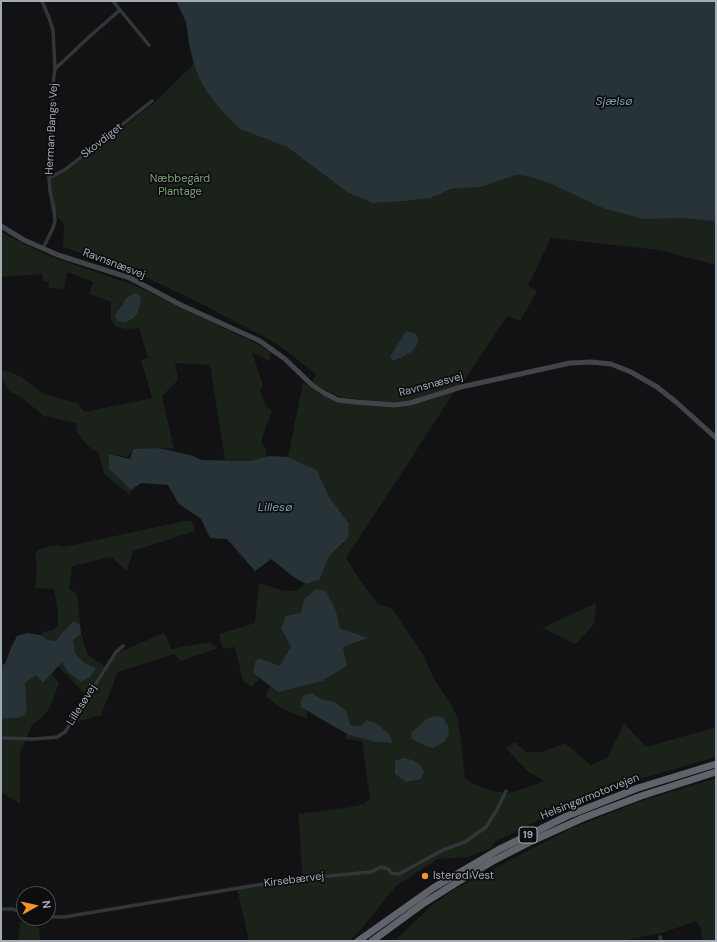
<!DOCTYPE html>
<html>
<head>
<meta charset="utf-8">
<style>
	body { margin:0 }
	#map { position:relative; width:717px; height:942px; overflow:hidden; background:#121214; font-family:"DM Sans",sans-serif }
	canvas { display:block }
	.frame { position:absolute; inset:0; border:2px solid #a3abb5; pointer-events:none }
	.north { position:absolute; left:16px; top:886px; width:40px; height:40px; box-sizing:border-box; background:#0d0d0f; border:1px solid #494c51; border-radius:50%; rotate:82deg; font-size:11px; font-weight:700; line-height:16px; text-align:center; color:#a3abb5 }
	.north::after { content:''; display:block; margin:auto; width:14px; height:18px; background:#f69328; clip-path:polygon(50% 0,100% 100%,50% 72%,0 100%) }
</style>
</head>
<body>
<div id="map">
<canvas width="717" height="942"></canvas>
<div class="frame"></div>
<div class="north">N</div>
</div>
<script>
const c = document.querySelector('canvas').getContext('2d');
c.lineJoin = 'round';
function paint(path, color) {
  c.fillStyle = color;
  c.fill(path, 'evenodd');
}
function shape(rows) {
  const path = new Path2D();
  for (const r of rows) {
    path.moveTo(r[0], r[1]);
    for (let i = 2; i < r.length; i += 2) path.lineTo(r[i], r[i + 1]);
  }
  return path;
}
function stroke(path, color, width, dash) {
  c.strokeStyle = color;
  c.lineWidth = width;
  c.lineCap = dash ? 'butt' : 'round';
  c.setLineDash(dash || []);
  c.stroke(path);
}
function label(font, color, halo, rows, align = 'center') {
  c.font = font + ' "DM Sans",sans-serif';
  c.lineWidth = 3.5;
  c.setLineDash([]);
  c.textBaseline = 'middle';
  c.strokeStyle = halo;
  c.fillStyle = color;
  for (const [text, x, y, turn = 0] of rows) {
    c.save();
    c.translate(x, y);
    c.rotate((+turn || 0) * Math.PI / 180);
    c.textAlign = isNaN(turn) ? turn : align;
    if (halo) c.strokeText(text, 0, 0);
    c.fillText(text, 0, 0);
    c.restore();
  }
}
paint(shape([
	[194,64,207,92,240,129,287,147,347,192,372,203,407,201,431,198,451,189,481,187,516,175,527,176,680,218,713,221,716,222,716,265,659,250,551,238,528,286,537,291,520,321,507,316,462,384,408,401,394,403,340,397,312,383,316,374,274,342,200,303,128,269,63,247,64,224,51,211,48,179,66,171,154,103],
	[1,231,12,238,49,256,134,285,255,343,271,352,269,361,252,352,263,385,260,391,266,406,272,411,261,441,266,450,267,457,250,461,225,460,210,365,175,363,178,380,162,396,174,449,158,448,133,449,127,457,109,454,109,469,131,490,130,495,104,474,99,454,88,446,78,433,76,423,44,416,21,397,9,391,2,378,1,370,11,372,21,377,44,394,77,403,85,412,152,398,141,360,148,358,139,328,127,329,116,327,111,320,111,302,89,294,93,282,67,272,64,289,49,288,49,282,43,280,42,274,1,277],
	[139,294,141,300,138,312,117,311],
	[303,382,321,395,337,401,394,407,409,406,455,391,346,558,359,579,378,604,392,609,424,656,433,677,453,708,457,717,461,740,465,778,472,783,492,791,508,793,517,791,545,781,527,771,506,748,515,742,526,752,542,752,565,743,591,765,607,758,624,723,646,747,716,727,716,757,619,785,572,804,496,841,490,849,467,857,438,859,396,886,359,932,349,941,249,941,237,889,303,880,298,814,350,807,364,804,370,799,362,741,346,739,346,733,375,742,393,743,362,726,350,725,349,721,335,702,321,699,312,694,301,707,307,711,307,719,279,707,265,696,271,686,278,692,322,681,347,666,343,647,367,638,340,628,336,611,304,599,301,613,281,628,291,645,280,667,253,673,259,678,252,687,243,681,235,647,223,649,221,644,219,634,255,623,259,583,281,590,295,591,306,584,319,580,329,557,344,544,349,524,328,495,317,470,288,457],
	[184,521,190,521,194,523,195,531,133,551,127,571,111,557,72,566,69,588,77,594,80,624,73,621,60,635,56,641,48,640,40,635,44,632,53,630,58,625,58,610,54,589,35,588,37,568,35,553,42,548,57,545,64,547],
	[596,603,594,624,576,644,542,628],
	[164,633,172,649,210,642,218,648,181,661,174,654,118,672,101,715,80,721,71,726,117,653],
	[81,634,88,655,105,666,86,695,58,666,62,662,68,672,96,668,86,664,75,653,73,640],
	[51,673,59,683,50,708,44,715,32,725,20,753,20,804,1,792,1,719,17,718,27,708,25,683,36,675,43,683],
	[716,778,716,941,702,941,701,929,696,921,662,933,621,941,394,941,431,906,455,889,570,829,641,801],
	[20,921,39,928,40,941,18,941]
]), '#1a221a');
paint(shape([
	[176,1,716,1,716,222,713,221,680,218,644,219,603,208,547,182,527,176,516,175,481,187,451,189,431,198,407,201,372,203,347,192,287,147,240,129,222,111,207,92,199,78,194,64,189,44,186,22],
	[135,293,139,294,141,300,138,312,134,318,125,322,117,321,115,317,117,311,122,306,125,299],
	[406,331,416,334,418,340,417,345,411,352,400,358,393,361,390,357],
	[158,448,190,455,202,460,250,461,270,456,288,457,317,470,328,495,349,524,348,538,329,557,319,580,306,584,295,578,271,559,255,571,227,539,210,538,201,519,179,504,168,485,141,483,131,490,109,469,109,454,130,459,133,449],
	[316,589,326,591,336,611,340,628,368,638,343,647,347,666,322,681,278,692,253,673,255,663,258,658,280,666,291,646,281,628,286,616,301,613,304,599],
	[73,621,80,624,81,634,73,640,75,653,86,664,96,668,90,677,81,682,68,672,62,662,43,683,36,675,25,683,27,708,24,716,17,718,1,719,1,665,5,664,11,648,17,636,27,633,40,635,48,640,56,641,60,635],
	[312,693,321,699,335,702,346,711,350,725,362,726,367,720,377,724,389,734,393,743,375,742,350,735,340,730,301,707,301,700,303,696],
	[436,716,443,717,448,726,449,734,444,742,433,748,421,744,412,739,411,733,428,718],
	[404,758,412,760,420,765,424,772,421,779,406,782,395,774,395,761]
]), '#283338');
stroke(shape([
	[42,1,49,18,53,30,55,69],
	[113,1,120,10,149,45],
	[49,178,66,169,152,101],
	[43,248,53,228,55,221,54,209,50,191,49,178,53,83,55,69,90,36,120,10],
	[1,738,35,739,57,737,65,732,116,652,123,646],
	[1,909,12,909,24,912],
	[48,917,64,917,287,880,371,872,381,867,388,869,391,873,399,874,443,850,465,842,486,827,497,810,506,791],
	[660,937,661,941]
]), '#333539', 3.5);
stroke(shape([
	[1,226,24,240,58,255,130,278,181,305,260,341,285,359,312,385,324,393,338,400,356,402,395,405,410,403,461,387,570,363,591,362,611,364,631,372,657,387,676,402,716,438]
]), '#414449', 5);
stroke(shape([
	[358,941,433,888,498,850,567,816,638,788,716,764],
	[372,941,424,903,456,883,493,861,532,841,583,818,641,796,716,772]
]), '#5f636a', 7);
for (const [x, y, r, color] of [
	[425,876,4,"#f69328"]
]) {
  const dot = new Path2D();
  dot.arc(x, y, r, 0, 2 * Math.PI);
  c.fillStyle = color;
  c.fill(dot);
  stroke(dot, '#0d0d0f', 1.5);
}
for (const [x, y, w] of [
	[528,835,18]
]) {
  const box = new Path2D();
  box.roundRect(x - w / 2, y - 8, w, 16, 3);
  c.fillStyle = '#0d0d0f';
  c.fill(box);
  stroke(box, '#a3abb5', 1);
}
label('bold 10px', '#a3abb5', null, [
	["19",528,835]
]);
label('11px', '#a3abb5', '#0d0d0f', [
	["Herman Bangs Vej",52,129,-87],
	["Skovdiget",102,141,-38],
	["Ravnsnæsvej",114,264,21],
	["Ravnsnæsvej",431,385,-15],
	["Lillesøvej",82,705,-58],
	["Helsingørmotorvejen",590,797,-22],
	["Kirsebærvej",294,880,-7]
]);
label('11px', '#7da079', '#0d0d0f', [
	["Næbbegård",180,179],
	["Plantage",180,192]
]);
label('11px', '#a3abb5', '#0d0d0f', [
	["Isterød Vest",433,876]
], 'left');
label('italic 12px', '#799fb1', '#0d0d0f', [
	["Sjælsø",614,102],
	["Lillesø",275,508]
]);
</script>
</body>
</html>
